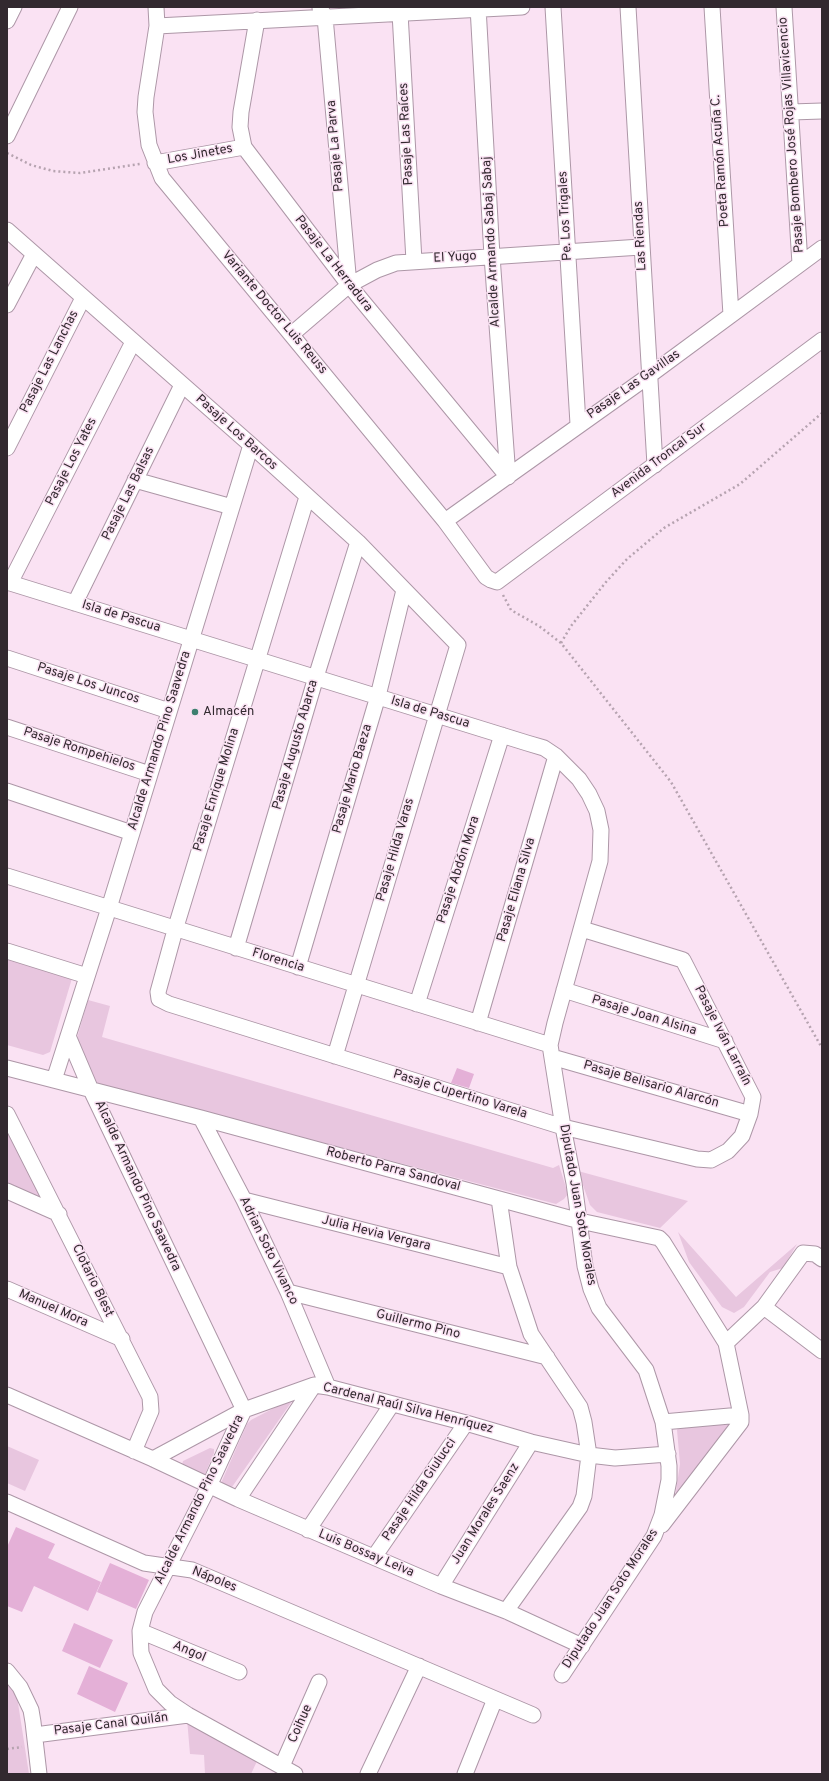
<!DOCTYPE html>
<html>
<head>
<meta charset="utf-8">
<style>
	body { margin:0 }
	#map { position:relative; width:829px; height:1781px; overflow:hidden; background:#fae2f3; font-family:Overpass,sans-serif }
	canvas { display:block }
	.frame { position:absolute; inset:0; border:8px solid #32292f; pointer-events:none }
</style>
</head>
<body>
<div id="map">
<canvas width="829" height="1781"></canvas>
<div class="frame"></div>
</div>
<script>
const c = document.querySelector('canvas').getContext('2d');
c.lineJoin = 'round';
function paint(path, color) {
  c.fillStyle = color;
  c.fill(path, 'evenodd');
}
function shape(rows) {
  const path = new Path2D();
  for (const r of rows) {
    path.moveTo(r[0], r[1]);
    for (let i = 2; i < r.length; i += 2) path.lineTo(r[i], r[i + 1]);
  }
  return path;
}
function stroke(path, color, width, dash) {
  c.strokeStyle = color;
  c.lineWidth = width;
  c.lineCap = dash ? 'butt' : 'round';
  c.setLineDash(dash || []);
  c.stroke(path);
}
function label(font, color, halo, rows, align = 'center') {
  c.font = font + ' Overpass,sans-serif';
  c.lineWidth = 3;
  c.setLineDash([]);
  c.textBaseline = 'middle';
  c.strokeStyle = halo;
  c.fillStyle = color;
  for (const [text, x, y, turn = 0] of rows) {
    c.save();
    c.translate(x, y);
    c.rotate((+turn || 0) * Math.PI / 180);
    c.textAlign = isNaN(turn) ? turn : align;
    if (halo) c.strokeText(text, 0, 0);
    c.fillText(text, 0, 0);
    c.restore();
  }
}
paint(shape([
	[7,955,73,975,50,1052,43,1055,7,1045],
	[88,1000,110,1006,102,1037,553,1168,559,1165,568,1194,564,1199,556,1204,95,1083,75,1045],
	[7,1125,44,1199,7,1187],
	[578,1171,688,1201,660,1228,597,1212,590,1205],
	[678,1232,736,1297,797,1244,783,1268,770,1272,744,1307,734,1313,722,1307,689,1262],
	[295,1397,232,1487,221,1483,247,1424,251,1420],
	[733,1418,734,1426,674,1504,680,1464,677,1430,679,1427],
	[7,1446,39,1460,25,1491,7,1483],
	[210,1448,214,1449,214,1453,205,1474,201,1474,182,1465,183,1461],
	[7,1678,16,1690,29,1774,7,1774],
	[187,1719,258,1759,251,1774,205,1774,204,1755,190,1754]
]), '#e8c6df');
paint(shape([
	[457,1068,474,1074,469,1088,451,1083],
	[16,1527,55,1544,48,1558,101,1582,88,1611,34,1586,22,1612,7,1606,7,1547],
	[110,1563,149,1580,136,1609,97,1592],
	[74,1623,113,1640,100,1668,62,1651],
	[89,1666,128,1683,115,1712,77,1694]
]), '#e4b0d7');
const minor = shape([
	[156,7,157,26,146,97,145,112,149,145,162,178,445,521,486,577,491,580,497,582,822,340],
	[398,7,400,13,414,261],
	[478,7,492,256,508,477],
	[553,7,578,424],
	[628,7,655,465],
	[712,7,731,315],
	[784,7,800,264],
	[320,8,325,17,349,285],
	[257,20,241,112,240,127,244,147,349,285,508,477],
	[7,21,14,7],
	[157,26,522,7],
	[791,112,822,111],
	[7,136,70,7],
	[155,163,244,147],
	[7,230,251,445,358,542,458,645,335,1056],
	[7,305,34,254],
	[292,334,349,285,377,270,396,263,641,247],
	[7,448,83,298],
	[135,480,232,507],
	[307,497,175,930,158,992,159,999,169,1004,563,1127,697,1159,711,1160,728,1151,742,1136,750,1114,753,1097,683,960,582,929],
	[445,521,650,375,822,248],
	[7,582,527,743,544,748,556,756,579,779,589,794,597,811,601,830,600,861,555,1023,550,1045,563,1127,574,1183,585,1266,591,1289,599,1308,646,1370,663,1422,669,1466,669,1480,662,1515,654,1536,562,1675],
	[10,583,133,342],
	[75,603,182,385],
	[7,658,169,711],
	[7,727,150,774],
	[7,791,132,833],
	[7,876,550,1045],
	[236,948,316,677,358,542],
	[7,951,87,976],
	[298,967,378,696,404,590],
	[564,990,725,1041],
	[417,1004,502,735],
	[478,1023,556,756],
	[68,1036,91,1090,244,1410,209,1486,145,1612,140,1631,141,1653,156,1689,170,1703,188,1715,295,1774],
	[552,1057,750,1114],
	[7,1068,201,1118,580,1221,659,1238,663,1242,726,1343,741,1415,741,1422,662,1525],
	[54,1080,109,908,251,445],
	[7,1114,150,1397,151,1411,134,1451],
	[201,1118,244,1200,288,1292,328,1387],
	[7,1191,59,1214],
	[499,1199,509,1267,531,1334,580,1407,584,1422,589,1455,584,1496,580,1507,506,1611],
	[244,1200,509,1267],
	[7,1289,122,1339],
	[288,1292,547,1357],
	[764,1307,822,1351],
	[726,1343,764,1307,803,1253,815,1254,822,1259],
	[7,1395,153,1459,238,1499,441,1586,506,1611,582,1646],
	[663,1422,741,1415],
	[153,1459,244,1410,314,1385,328,1387,466,1423,531,1442,589,1455,615,1458,668,1454],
	[238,1499,314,1385],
	[7,1502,144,1563,192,1570,533,1715],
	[308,1530,392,1404],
	[374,1557,466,1423],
	[441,1586,531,1442],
	[140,1631,239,1672],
	[7,1671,20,1687,31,1710,33,1722,39,1774],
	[35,1735,188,1715],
	[282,1766,319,1682],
	[368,1774,419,1666],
	[465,1774,495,1699]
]);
stroke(minor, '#ad97a7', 17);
stroke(shape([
	[7,153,31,165,53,171,80,173,140,164],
	[503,595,511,610,539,626,561,643,671,782,822,1048],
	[561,643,571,626,606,582,627,559,664,528,740,484,822,413],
	[7,1749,22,1747]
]), '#b6a3b0', 2.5, [2, 3]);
stroke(minor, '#fff', 15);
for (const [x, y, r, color] of [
	[195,712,4,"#3d7f6f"]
]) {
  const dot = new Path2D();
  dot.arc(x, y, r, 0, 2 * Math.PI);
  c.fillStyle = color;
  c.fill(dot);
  stroke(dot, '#fae2f3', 1.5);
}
label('13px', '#32292f', '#fae2f3', [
	["Pasaje Las Raíces",407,134,-93],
	["Pasaje Bombero José Rojas Villavicencio",792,135,-94],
	["Pasaje La Parva",336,146,-95],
	["Los Jinetes",200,155,-10],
	["Poeta Ramón Acuña C.",721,161,-94],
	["Pe. Los Trigales",566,216,-93],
	["Las Riendas",641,236,-93],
	["Alcalde Armando Sabaj Sabaj",492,242,-93],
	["El Yugo",455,258,-3],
	["Pasaje La Herradura",333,264,52],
	["Variante Doctor Luis Reuss",274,313,50],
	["Pasaje Las Lanchas",50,362,-63],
	["Pasaje Las Gavillas",634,385,-35],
	["Pasaje Los Barcos",236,433,42],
	["Avenida Troncal Sur",659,461,-37],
	["Pasaje Los Yates",72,462,-63],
	["Pasaje Las Balsas",129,494,-64],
	["Isla de Pascua",121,617,17],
	["Pasaje Los Juncos",88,684,18],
	["Isla de Pascua",430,713,17],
	["Alcalde Armando Pino Saavedra",160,741,-73],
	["Pasaje Augusto Abarca",296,745,-74],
	["Pasaje Rompehielos",79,750,18],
	["Pasaje Mario Baeza",353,779,-74],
	["Pasaje Enrique Molina",217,790,-73],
	["Pasaje Hilda Varas",396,850,-74],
	["Pasaje Abdón Mora",459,870,-72],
	["Pasaje Eliana Silva",517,890,-74],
	["Florencia",278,961,17],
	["Pasaje Joan Alsina",644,1016,17],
	["Pasaje Iván Larraín",722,1036,63],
	["Pasaje Belisario Alarcón",651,1085,16],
	["Pasaje Cupertino Varela",460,1095,17],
	["Roberto Parra Sandoval",393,1170,15],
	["Alcalde Armando Pino Saavedra",137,1186,65],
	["Diputado Juan Soto Morales",577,1205,80],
	["Julia Hevia Vergara",376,1234,14],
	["Adrian Soto Vivanco",268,1251,64],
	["Clotario Blest",92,1281,64],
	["Manuel Mora",53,1309,24],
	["Guillermo Pino",418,1325,14],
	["Cardenal Raúl Silva Henríquez",408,1409,14],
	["Pasaje Hilda Giulucci",420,1490,-56],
	["Alcalde Armando Pino Saavedra",200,1500,-64],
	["Juan Morales Saenz",486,1514,-58],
	["Luis Bossay Leiva",366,1554,23],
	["Nápoles",214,1580,22],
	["Diputado Juan Soto Morales",611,1599,-57],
	["Angol",189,1652,23],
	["Coihue",301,1724,-66],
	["Pasaje Canal Quilán",111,1725,-7]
]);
label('13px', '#32292f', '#fae2f3', [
	["Almacén",203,712]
], 'left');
</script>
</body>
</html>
